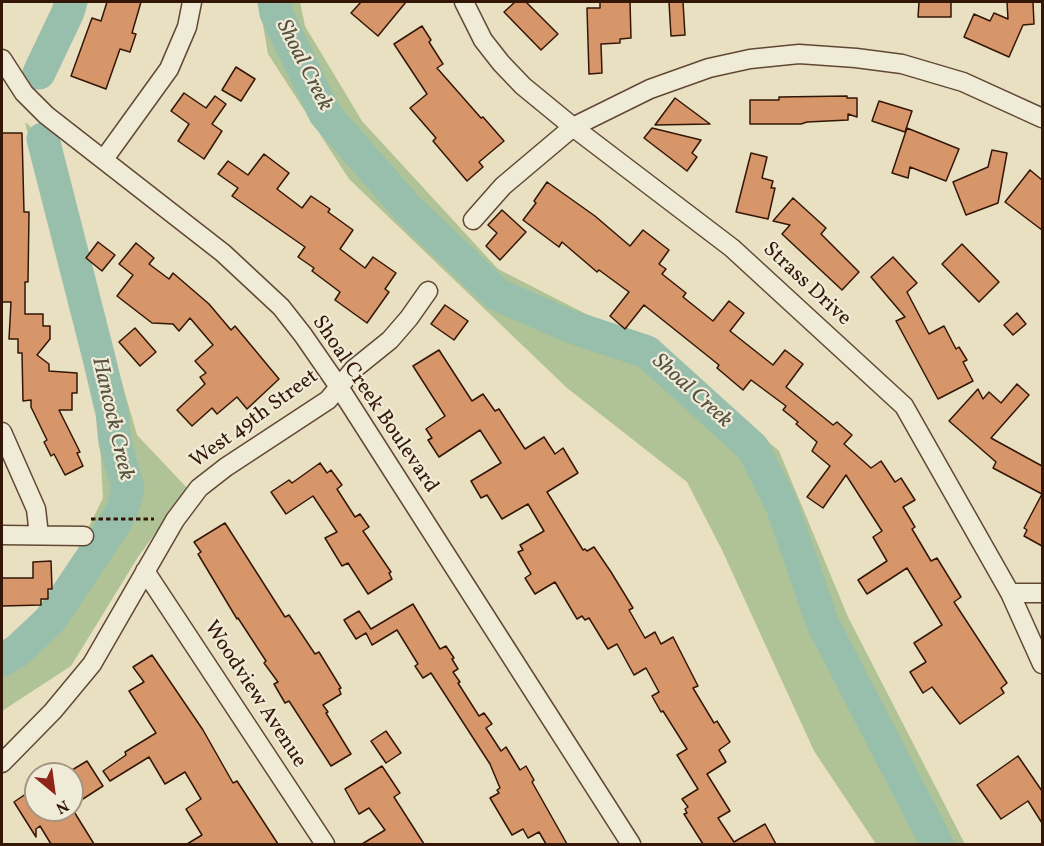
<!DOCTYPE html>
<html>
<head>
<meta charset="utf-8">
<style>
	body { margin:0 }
	#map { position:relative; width:1044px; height:846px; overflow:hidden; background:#e8e0c0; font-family:Vollkorn,serif }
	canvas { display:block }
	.frame { position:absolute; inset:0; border:3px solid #341607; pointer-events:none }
	.north { position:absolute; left:24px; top:762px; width:60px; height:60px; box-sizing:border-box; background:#f0ebd6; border:2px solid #a59683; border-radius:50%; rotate:151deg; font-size:16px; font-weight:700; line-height:24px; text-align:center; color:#341607 }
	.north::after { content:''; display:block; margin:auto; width:21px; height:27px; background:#8f2418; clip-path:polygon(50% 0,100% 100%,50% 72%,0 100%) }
</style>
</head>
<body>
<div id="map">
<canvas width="1044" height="846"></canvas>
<div class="frame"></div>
<div class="north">N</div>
</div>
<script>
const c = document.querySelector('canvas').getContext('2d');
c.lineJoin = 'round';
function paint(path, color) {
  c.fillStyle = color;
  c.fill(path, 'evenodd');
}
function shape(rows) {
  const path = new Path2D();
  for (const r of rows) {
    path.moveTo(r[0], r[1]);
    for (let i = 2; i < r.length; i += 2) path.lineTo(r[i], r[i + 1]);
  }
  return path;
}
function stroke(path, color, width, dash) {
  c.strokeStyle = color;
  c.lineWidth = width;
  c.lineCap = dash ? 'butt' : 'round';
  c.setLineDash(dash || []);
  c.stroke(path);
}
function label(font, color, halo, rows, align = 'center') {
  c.font = font + ' Vollkorn,serif';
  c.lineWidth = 4.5;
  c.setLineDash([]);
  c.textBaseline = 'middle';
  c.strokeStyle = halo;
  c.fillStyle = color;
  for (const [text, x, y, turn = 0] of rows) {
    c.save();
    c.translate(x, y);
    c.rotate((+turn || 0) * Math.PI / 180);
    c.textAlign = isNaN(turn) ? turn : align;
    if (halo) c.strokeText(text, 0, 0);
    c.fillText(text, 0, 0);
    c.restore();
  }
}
paint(shape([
	[55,2,82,2,77,25,51,80,26,62],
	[259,2,300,2,305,26,362,121,498,269,625,334,658,346,779,451,848,617,965,844,876,844,814,751,722,550,687,482,567,388,349,179,268,54],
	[25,122,61,152,67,191,137,435,189,490,180,499,138,557,71,666,2,711,2,642,15,636,55,596,103,498,99,426]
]), '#b0c397');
stroke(shape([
	[274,2,276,13,325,114,406,207,498,295,569,326,647,352,753,448,782,506,823,624,937,844],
	[39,73,68,12,71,2],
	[2,660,17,651,50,620,115,523,122,510,128,488,115,442,112,413,99,358,43,139]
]), '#98beac', 33);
const building = shape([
	[107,2,141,2,132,33,136,34,130,52,120,49,106,89,71,76,92,18,101,21,107,2],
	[361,2,406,2,378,36,351,13,361,2],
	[515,2,526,2,558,34,541,50,504,12,515,2],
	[600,2,630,2,631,38,620,39,620,43,601,44,602,73,589,74,587,8,600,8,600,2],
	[669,2,683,2,685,35,671,36,669,2],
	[919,2,951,2,951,17,918,17,919,2],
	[1007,2,1033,2,1034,24,1023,25,1009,57,964,37,974,14,990,21,994,13,1008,19,1007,2],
	[422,26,431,40,429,42,443,64,437,68,481,118,483,117,504,141,479,162,483,167,467,181,433,141,436,138,410,108,427,94,394,44,422,26],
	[236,67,255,79,241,101,222,90,236,67],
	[184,93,206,108,215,96,226,104,212,124,222,131,204,159,178,141,189,124,171,111,184,93],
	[847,96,847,98,857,98,857,117,848,114,848,120,807,122,801,124,750,124,750,100,779,100,779,97,847,96],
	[675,98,710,124,655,125,675,98],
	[879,101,912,111,905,132,872,121,879,101],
	[652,128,701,140,692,153,697,157,687,171,644,138,652,128],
	[907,128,959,149,946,181,910,167,908,178,892,173,907,128],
	[2,133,22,133,24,212,29,212,28,282,25,282,25,314,43,314,43,326,50,326,50,339,37,355,49,364,49,371,77,373,77,393,72,393,72,410,59,410,80,452,77,453,83,466,65,475,54,454,51,456,44,442,47,440,31,407,31,400,23,401,22,353,18,353,18,339,9,339,11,302,2,302,2,133],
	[992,150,1007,153,998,203,966,215,953,182,988,167,992,150],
	[751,153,767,157,762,178,773,181,771,188,775,188,768,219,736,212,751,153],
	[264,154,289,173,277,189,302,208,311,196,330,209,328,212,353,230,340,249,365,268,373,257,396,273,385,289,389,292,367,323,335,300,340,292,312,271,314,268,298,257,305,247,232,196,238,188,218,174,228,161,248,175,264,154],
	[1030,170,1042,180,1042,230,1005,202,1030,170],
	[547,182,595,216,630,246,643,230,669,250,659,264,666,269,662,274,686,293,683,297,713,321,729,301,744,313,730,331,773,365,785,350,803,364,786,387,833,425,837,422,852,435,844,444,871,468,881,461,895,482,901,478,915,500,903,507,915,527,912,529,931,561,937,558,961,597,954,602,1007,683,1001,688,1004,693,960,724,932,687,923,693,910,672,926,662,914,643,942,625,907,568,867,594,858,580,887,561,873,537,882,531,846,475,823,508,807,497,830,466,812,451,817,442,796,424,798,422,783,410,786,406,751,380,743,390,717,368,719,365,644,305,625,329,610,316,629,292,599,270,597,272,562,242,559,247,523,220,536,203,534,201,547,182],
	[793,198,826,228,821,234,859,272,842,290,782,234,790,225,773,221,793,198],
	[502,210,526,232,500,260,486,246,497,233,488,225,502,210],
	[98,242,115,255,102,271,86,258,98,242],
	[136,243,154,258,149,264,169,279,173,273,209,304,231,330,235,326,279,379,247,409,237,397,217,414,212,408,192,426,177,410,205,384,200,377,206,373,195,361,213,345,190,318,179,331,173,324,152,323,117,296,133,275,119,264,136,243],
	[962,244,999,282,979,302,942,264,962,244],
	[893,257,917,283,907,292,929,334,944,326,956,349,959,347,967,360,963,362,973,381,938,399,896,321,905,317,871,277,893,257],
	[445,305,468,321,454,340,431,324,445,305],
	[1017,313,1026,324,1013,335,1004,325,1017,313],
	[135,328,156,352,140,366,119,342,135,328],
	[439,350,472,401,483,394,495,411,499,409,525,449,544,437,555,454,563,448,578,473,547,492,583,550,585,549,587,551,594,547,611,572,633,608,629,610,645,638,655,632,661,644,673,637,698,686,693,688,714,723,717,721,730,742,719,750,726,762,707,774,730,811,718,818,734,842,765,824,776,844,703,844,684,814,687,813,685,809,688,807,682,799,698,789,677,755,687,749,663,711,661,712,652,696,659,692,646,668,634,675,617,644,608,649,589,618,585,620,582,616,577,619,555,582,535,594,525,578,531,574,518,552,523,550,520,545,544,531,528,504,502,519,487,495,481,498,471,481,501,463,480,430,439,457,428,440,432,438,426,429,445,416,413,366,439,350],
	[1017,384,1029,395,991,438,1042,466,1042,546,1024,536,1027,530,1024,528,1042,494,993,468,996,462,949,421,978,389,983,399,989,392,1001,403,1017,384],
	[320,463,327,473,331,470,342,485,337,489,355,517,360,514,369,527,363,531,391,572,389,573,392,579,368,594,348,563,342,566,325,538,337,532,313,496,286,514,271,492,289,480,292,483,320,463],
	[225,523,285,617,289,615,315,654,319,652,341,688,339,689,341,694,323,705,328,712,326,713,351,754,331,766,289,701,285,703,274,684,278,682,264,663,266,661,238,618,237,619,198,554,201,552,194,542,225,523],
	[51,561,52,589,48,589,48,599,41,599,41,605,2,606,2,578,33,578,33,562,51,561],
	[413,604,440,649,446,646,454,658,452,659,458,669,453,672,460,682,458,683,479,716,484,713,492,724,486,728,501,751,506,747,520,770,526,766,534,780,532,782,567,844,546,844,539,832,528,838,523,829,512,835,490,798,499,793,497,790,500,788,490,764,431,673,423,678,415,666,418,664,397,630,372,645,366,633,356,639,344,620,359,611,371,629,413,604],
	[152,655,203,730,233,783,237,781,278,844,187,844,202,835,186,809,201,799,185,772,165,784,149,757,110,781,103,771,126,755,125,752,156,733,129,691,144,682,133,667,152,655],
	[386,731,401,753,386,763,371,741,386,731],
	[1018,756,1042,791,1042,823,1028,801,1001,819,977,785,1018,756],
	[87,761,103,786,72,806,72,770,87,761],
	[382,766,400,793,394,797,424,844,362,844,385,830,369,808,359,814,345,789,382,766],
	[36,787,36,810,73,810,94,844,51,844,40,826,36,829,36,837,14,802,36,787]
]);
paint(building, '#d6966a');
stroke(building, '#341607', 1.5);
const minor = shape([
	[464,2,483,40,501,63,523,86,573,127,732,248,904,406,1010,593,1042,664],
	[2,59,24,93,46,115,223,253,281,307,303,335,339,387,631,844],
	[104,159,169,69,187,27,192,2],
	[473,220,503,186,573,127,650,89,709,68,750,59,799,54,856,58,902,64,963,82,1042,118],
	[2,432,36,509,39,535],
	[2,535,84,536],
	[145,571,325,844],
	[1010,593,1042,593],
	[2,763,53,711,92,664,175,520,199,488,226,467,328,400,354,369,390,340,409,318,428,291]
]);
stroke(minor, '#614835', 21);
stroke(shape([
	[91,519,154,519]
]), '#341607', 3, [4.5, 3]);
stroke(minor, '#f0ebd6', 18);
label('21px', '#341607', '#f0ebd6', [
	["Strass Drive",806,285,43],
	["Shoal Creek Boulevard",374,405,56],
	["West 49th Street",255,420,-36],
	["Woodview Avenue",254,695,57]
]);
label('italic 22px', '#575141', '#f0ebd6', [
	["Shoal Creek",303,66,63],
	["Shoal Creek",691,392,42],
	["Hancock Creek",111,419,77]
]);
</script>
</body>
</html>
